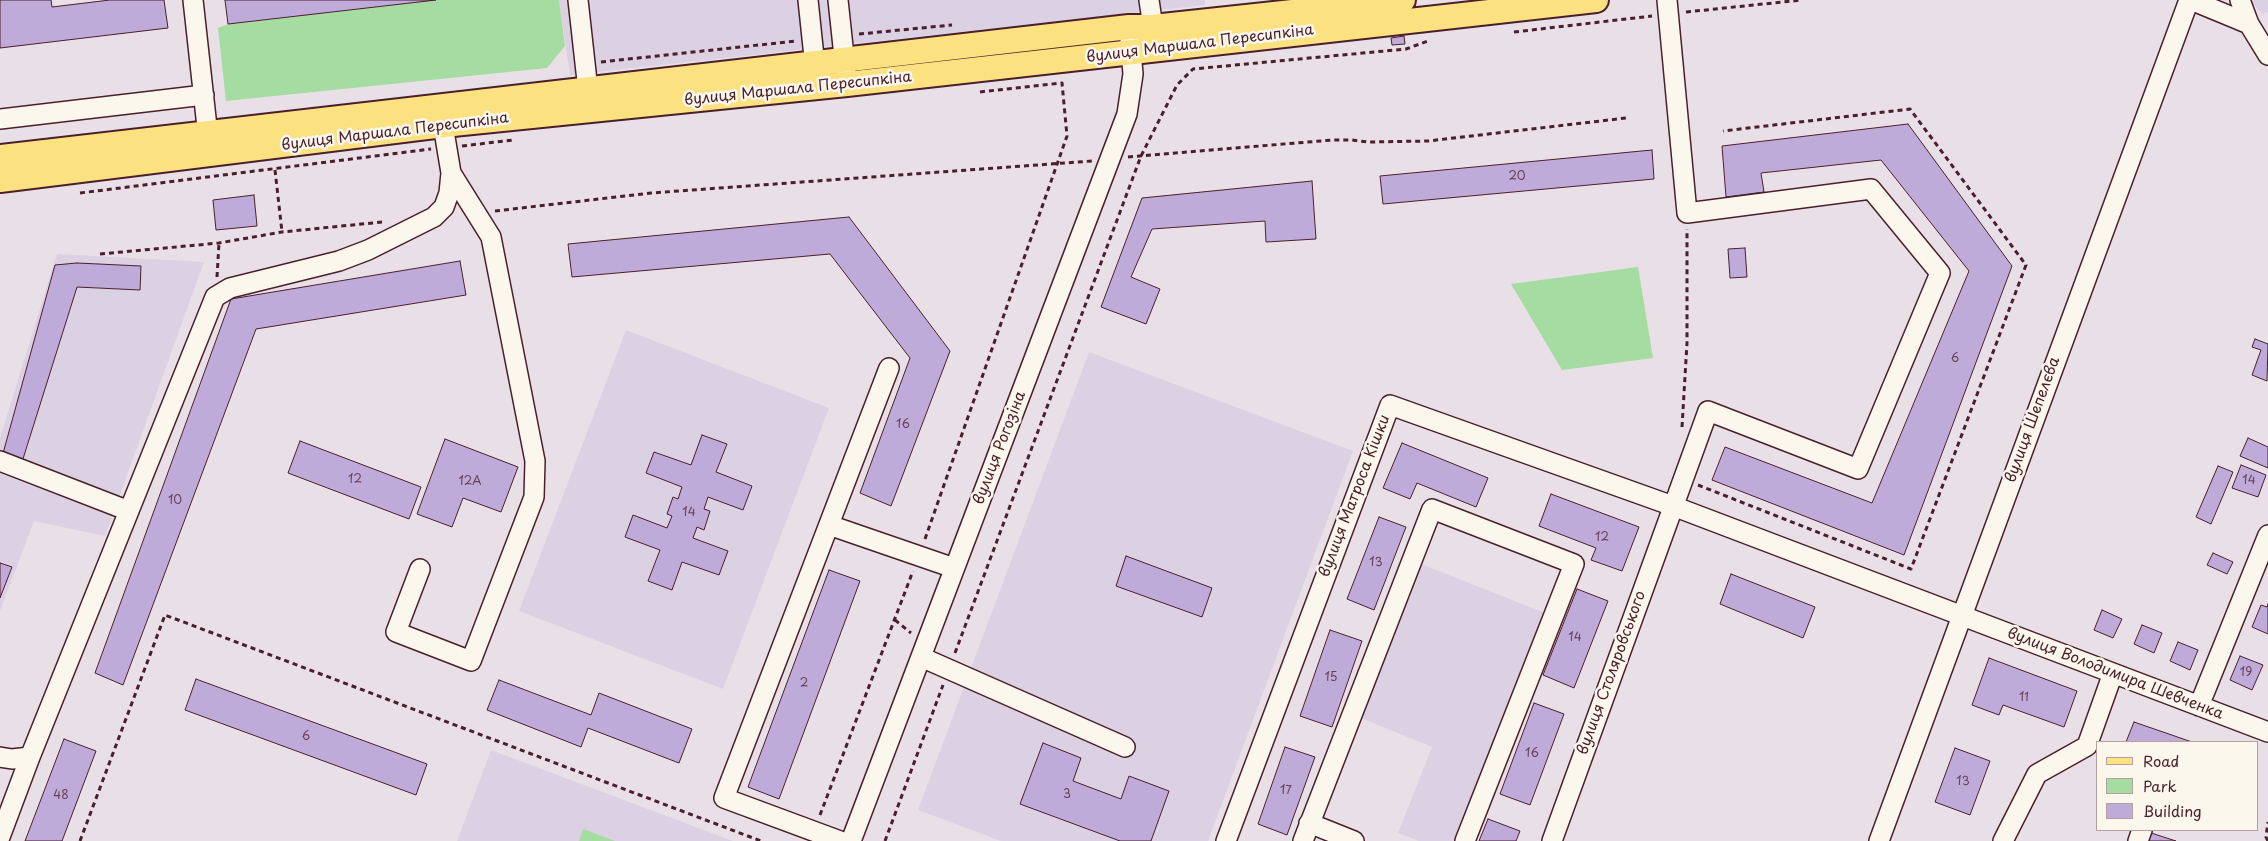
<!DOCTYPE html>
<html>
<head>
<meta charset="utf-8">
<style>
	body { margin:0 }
	#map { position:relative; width:2268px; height:841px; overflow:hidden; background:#e9e0e7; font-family:"Playpen Sans",sans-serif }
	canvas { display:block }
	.legend { position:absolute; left:2096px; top:741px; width:162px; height:90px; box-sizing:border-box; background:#fbf7ec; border:1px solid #b4a19f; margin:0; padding:6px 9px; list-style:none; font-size:15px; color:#4a1f2b }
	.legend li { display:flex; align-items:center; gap:10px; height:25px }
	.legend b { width:25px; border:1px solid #b4a19f }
</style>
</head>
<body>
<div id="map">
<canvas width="2268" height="841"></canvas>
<ul class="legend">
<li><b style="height:6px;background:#fbe180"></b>Road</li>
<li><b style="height:14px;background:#a4dca1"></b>Park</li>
<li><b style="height:14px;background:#bfabda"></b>Building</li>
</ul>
</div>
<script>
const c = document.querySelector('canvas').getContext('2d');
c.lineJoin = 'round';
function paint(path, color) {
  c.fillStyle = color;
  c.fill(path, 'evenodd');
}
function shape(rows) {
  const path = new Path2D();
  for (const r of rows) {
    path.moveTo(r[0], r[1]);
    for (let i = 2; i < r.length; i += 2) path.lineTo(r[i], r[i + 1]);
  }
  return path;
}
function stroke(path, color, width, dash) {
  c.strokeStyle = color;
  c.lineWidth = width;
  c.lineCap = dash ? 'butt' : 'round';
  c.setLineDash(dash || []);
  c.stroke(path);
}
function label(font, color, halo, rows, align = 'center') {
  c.font = font + ' "Playpen Sans",sans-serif';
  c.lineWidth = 5;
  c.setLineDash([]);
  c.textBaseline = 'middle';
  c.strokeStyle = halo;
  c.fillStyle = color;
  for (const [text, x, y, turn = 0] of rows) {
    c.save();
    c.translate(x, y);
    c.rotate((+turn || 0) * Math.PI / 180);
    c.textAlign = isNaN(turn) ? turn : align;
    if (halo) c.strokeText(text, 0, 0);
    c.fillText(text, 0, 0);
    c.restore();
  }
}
paint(shape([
	[559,0,1205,0,1205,5,570,75],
	[2250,0,2268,0,2268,12,2262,14],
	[57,254,204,262,105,536,34,521,0,611,0,438],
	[626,330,829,408,723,689,519,611],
	[1089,352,1353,451,1208,841,1001,841,918,810],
	[1421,564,1545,613,1456,841,1419,841,1398,833,1432,747,1361,718],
	[491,750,733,841,457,841]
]), '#dcd0e3');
paint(shape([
	[436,0,559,0,565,46,547,68,226,101,218,28,228,24],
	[1638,267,1653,358,1562,370,1511,284],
	[583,829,615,841,579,841]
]), '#a4dca1');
const building = shape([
	[0,0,51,0,52,7,110,0,164,0,168,28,0,48,0,0],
	[225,0,436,0,228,24,225,0],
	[1404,36,1405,44,1392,45,1391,38,1404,36],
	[1908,124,2012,266,1904,555,1712,480,1725,447,1872,503,1969,271,1881,160,1761,173,1764,192,1726,197,1722,146,1908,124],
	[1652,150,1654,179,1383,204,1380,176,1652,150],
	[1312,181,1316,239,1266,242,1265,221,1152,229,1131,277,1160,289,1146,324,1101,307,1142,198,1312,181],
	[254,195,257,226,216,230,213,200,254,195],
	[849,217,950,351,891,506,860,493,910,358,830,254,572,277,568,244,849,217],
	[1745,248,1747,277,1730,278,1728,249,1745,248],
	[460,261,466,295,256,329,123,685,95,673,231,299,460,261],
	[77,263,141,266,140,290,77,287,22,462,2,457,55,265,77,263],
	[2255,339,2268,344,2267,381,2252,375,2261,350,2252,347,2255,339],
	[702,435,727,444,716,472,752,486,743,510,708,497,704,509,710,511,704,530,697,527,693,538,728,551,719,575,682,562,672,590,648,581,660,550,625,537,633,515,667,528,672,516,667,514,673,497,678,499,682,487,646,473,654,452,691,465,702,435],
	[2248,438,2268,447,2268,468,2240,456,2248,438],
	[445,439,518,467,501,512,463,498,452,527,417,514,445,439],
	[300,441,421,487,409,519,288,473,300,441],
	[1402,443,1488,478,1476,507,1417,483,1410,499,1383,488,1402,443],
	[2241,465,2266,475,2258,497,2232,488,2241,465],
	[2218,466,2233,472,2211,524,2196,517,2218,466],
	[1551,494,1639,527,1622,571,1591,560,1596,548,1539,526,1551,494],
	[1379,517,1406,527,1374,610,1347,599,1379,517],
	[2213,553,2233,562,2227,574,2207,565,2213,553],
	[1126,556,1212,588,1202,617,1116,586,1126,556],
	[0,563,12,567,0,598,0,563],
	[829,570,860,581,779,799,748,787,829,570],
	[1731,574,1815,607,1803,638,1720,604,1731,574],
	[1577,589,1608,601,1574,688,1543,675,1577,589],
	[2268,604,2268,634,2252,627,2261,605,2267,607,2268,604],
	[2102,610,2122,619,2113,638,2094,630,2102,610],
	[2142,625,2162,633,2154,653,2134,644,2142,625],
	[1330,630,1362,641,1332,727,1300,716,1330,630],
	[2178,642,2198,650,2190,670,2170,661,2178,642],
	[2240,656,2263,665,2252,690,2230,680,2240,656],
	[1989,658,2077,691,2064,727,2003,705,1999,715,1972,705,1989,658],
	[196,679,427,764,416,795,185,710,196,679],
	[499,680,591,715,599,693,692,729,679,763,588,728,581,747,487,710,499,680],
	[1534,703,1564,714,1530,805,1500,794,1534,703],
	[2134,722,2192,742,2126,742,2134,722],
	[64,739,96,751,62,841,25,841,64,739],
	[1043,743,1081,758,1073,781,1121,799,1129,776,1169,791,1151,841,1120,841,1020,804,1043,743],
	[1285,747,1315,757,1287,835,1258,824,1285,747],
	[1955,748,1990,761,1970,815,1935,802,1955,748],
	[1488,819,1520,831,1516,841,1479,841,1488,819],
	[2148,832,2176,841,2145,841,2148,832]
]);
paint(building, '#bfabda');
stroke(building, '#4a1f2b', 1);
const minor = shape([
	[193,0,209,145],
	[578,0,588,90],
	[808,0,816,76],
	[838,0,847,84],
	[1149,0,1153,27],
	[2191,0,2249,24],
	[2240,0,2249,24,2268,55],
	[0,119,204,95],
	[0,461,129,511],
	[829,525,954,568],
	[420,569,396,632,471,661,534,497,535,461,491,237,451,173,443,125],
	[921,657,1125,747],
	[2199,706,2268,535],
	[0,757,12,759,30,757],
	[1309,823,1354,841],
	[0,837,30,757,215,297,230,288,339,261,368,250,434,217,444,207,449,193,451,173],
	[840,841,724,798,889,368],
	[851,841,1127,114,1133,74,1129,27],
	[1226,841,1390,405,1673,506,2268,732],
	[1303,841,1432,509,1574,564,1465,841],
	[1552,841,1708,411,1858,469,1940,273,1871,189,1687,213,1667,0],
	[1879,841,2189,0],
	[2003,841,2037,774,2087,746,2113,673],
	[2138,841,2142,830]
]);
const major = shape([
	[0,157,1129,27,1153,27,1403,0],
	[0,180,443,125,847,84,1596,0]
]);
stroke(minor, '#4a1f2b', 22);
stroke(major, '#4a1f2b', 28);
stroke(shape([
	[1686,12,1802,0],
	[1514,32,1652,16],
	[859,34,952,25],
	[601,62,796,41],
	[462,146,513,140],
	[1128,157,1332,140,1352,140,1368,142,1428,141,1626,118],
	[275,170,282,232],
	[80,193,431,149],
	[495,211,651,193,1092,161],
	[100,254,219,243,282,232,382,222],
	[217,277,219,243],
	[1682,427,1687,343,1687,229],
	[1698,485,1911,569,2026,265,1910,109,1723,131],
	[925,539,1067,136,1062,83,979,92],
	[895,620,911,633],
	[955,653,1141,156,1177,85,1193,69,1406,49,1428,41],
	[820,815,913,571],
	[80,841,165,615,761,841],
	[885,841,943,685],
	[2268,841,2266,837,2268,822]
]), '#4a1f2b', 3, [5, 4]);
stroke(minor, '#fbf7ec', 19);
stroke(major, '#fbe180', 24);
label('12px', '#674257', null, [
	["20",1517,177],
	["6",1955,359],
	["16",903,425],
	["12",355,480],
	["14",2249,481],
	["12А",470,482],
	["10",175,501],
	["14",689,513],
	["12",1602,538],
	["13",1376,563],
	["14",1575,638],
	["19",2246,673],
	["15",1331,678],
	["2",804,684],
	["11",2024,698],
	["6",306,737],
	["16",1532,754],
	["13",1963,782],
	["17",1286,791],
	["3",1067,795],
	["48",61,796]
]);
label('15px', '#4a1f2b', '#fbf7ec', [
	["вулиця Маршала Пересипкіна",1200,44,-7],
	["вулиця Маршала Пересипкіна",798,89,-6],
	["вулиця Маршала Пересипкіна",395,132,-7],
	["вулиця Шепелєва",2033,420,-70],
	["вулиця Рогозіна",1000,448,-69],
	["вулиця Матроса Кішки",1355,496,-69],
	["вулиця Столяровського",1612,673,-70],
	["вулиця Володимира Шевченка",2115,674,21]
]);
</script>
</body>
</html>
